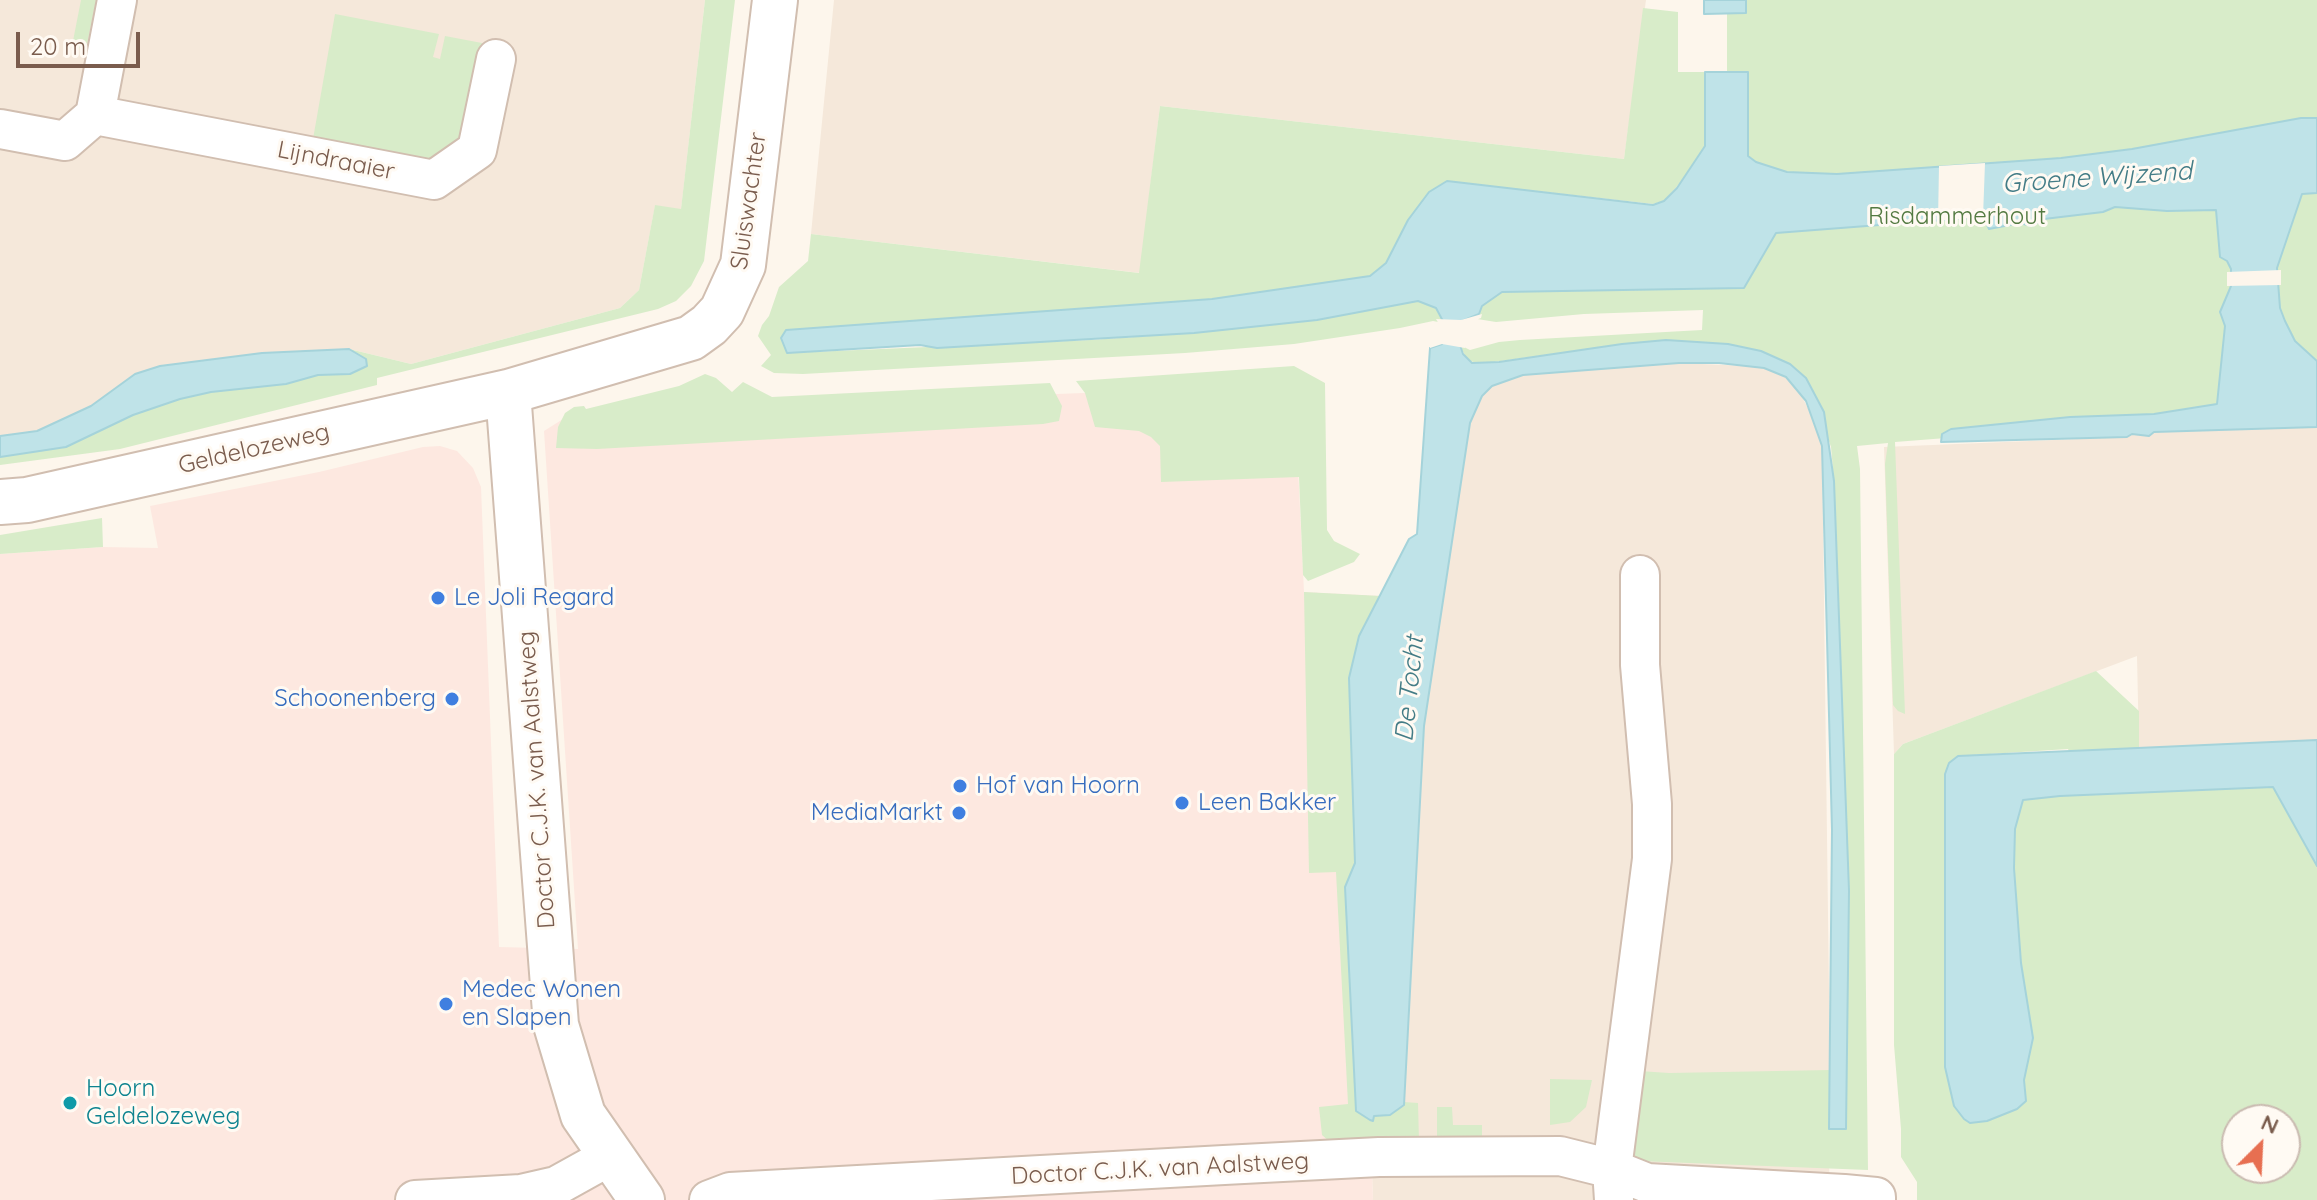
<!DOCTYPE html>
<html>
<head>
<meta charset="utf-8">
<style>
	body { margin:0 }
	#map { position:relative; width:2317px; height:1200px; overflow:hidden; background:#fdf6ec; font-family:Quicksand,sans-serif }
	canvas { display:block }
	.north { position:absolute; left:2221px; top:1104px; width:80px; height:80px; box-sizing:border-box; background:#fffaf3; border:2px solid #cabbb1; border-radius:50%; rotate:24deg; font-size:22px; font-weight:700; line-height:32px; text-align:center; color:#7a5c4d }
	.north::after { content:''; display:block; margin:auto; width:28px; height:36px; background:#e76f51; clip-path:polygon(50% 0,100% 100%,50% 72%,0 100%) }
	.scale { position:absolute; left:16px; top:32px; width:124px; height:36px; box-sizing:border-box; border:4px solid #7a5c4d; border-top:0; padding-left:10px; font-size:24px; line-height:28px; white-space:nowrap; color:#7a5c4d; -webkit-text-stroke:6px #fffaf3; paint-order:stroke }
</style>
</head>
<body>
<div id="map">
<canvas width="2317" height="1200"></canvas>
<div class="north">N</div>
<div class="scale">20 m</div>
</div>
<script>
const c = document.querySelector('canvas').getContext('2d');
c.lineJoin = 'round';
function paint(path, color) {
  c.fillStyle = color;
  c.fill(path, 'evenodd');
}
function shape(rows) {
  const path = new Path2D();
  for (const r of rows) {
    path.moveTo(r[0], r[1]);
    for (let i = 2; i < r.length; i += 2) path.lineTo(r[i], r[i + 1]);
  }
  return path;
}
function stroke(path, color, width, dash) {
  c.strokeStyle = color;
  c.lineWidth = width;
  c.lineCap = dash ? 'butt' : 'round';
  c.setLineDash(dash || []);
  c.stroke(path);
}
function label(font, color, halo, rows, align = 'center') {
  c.font = font + ' Quicksand,sans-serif';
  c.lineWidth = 6;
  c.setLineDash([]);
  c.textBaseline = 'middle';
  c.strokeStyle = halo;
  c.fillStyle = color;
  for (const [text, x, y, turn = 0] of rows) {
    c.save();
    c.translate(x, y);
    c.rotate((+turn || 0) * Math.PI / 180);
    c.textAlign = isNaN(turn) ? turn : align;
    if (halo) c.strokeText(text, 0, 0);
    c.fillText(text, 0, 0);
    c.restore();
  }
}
paint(shape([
	[0,0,705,0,681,210,655,206,639,290,620,308,411,364,349,349,262,353,135,374,91,406,37,431,0,436],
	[834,0,1646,0,1624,159,1160,106,1140,273,811,234],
	[1679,363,1748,366,1772,370,1786,377,1799,391,1814,420,1822,447,1830,1070,1829,1200,1373,1200,1370,1120,1404,1105,1424,726,1470,423,1482,396,1492,386,1505,380,1523,375],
	[2317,427,2317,740,2139,748,2137,656,1903,744,1894,754,1884,447,2127,437,2132,434,2149,436,2154,432]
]), '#f5e8da');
paint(shape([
	[1294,385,1304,592,1381,596,1359,636,1349,678,1355,863,1345,887,1356,1111,1370,1120,1373,1200,0,1200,0,554,103,547,158,548,150,506,319,472,423,447,440,446,457,451,473,468,481,487,499,947,578,949,544,431,563,419,1057,394]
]), '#fde8e0');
paint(shape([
	[81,0,96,0,86,49,72,46],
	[705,0,735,0,704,261,691,286,676,301,658,309,377,378,377,385,120,449,0,465,0,457,66,447,133,415,180,399,211,392,286,384,318,375,350,374,366,359,349,349,411,364,620,308,639,290,655,205,681,209],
	[1727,0,2317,0,2317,409,1895,442,1905,714,1898,711,1893,705,1885,464,1888,443,1857,446,1860,469,1868,1170,1639,1161,1632,1155,1639,1071,1669,1073,1830,1070,1829,1129,1846,1128,1849,891,1834,481,1831,447,1811,387,1712,344,1666,340,1622,344,1480,364,1467,360,1460,345,1470,350,1499,342,1520,340,1702,330,1703,310,1584,314,1496,322,1471,318,1479,314,1482,306,1502,292,1708,289,1727,121],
	[1643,8,1678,12,1678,72,1705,72,1705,146,1687,175,1664,201,1653,204,1446,181,1427,194,1408,220,1386,263,1370,276,1212,299,787,330,781,338,788,353,1090,340,1194,333,1317,320,1418,301,1436,308,1444,323,1433,321,1400,328,1294,344,1185,353,803,374,774,373,761,366,771,355,758,336,762,325,769,316,779,287,808,261,811,234,1139,273,1160,106,1624,159],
	[335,14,439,34,433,57,440,59,445,36,482,43,463,142,428,164,313,139],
	[1294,366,1325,383,1327,530,1334,541,1360,554,1354,562,1308,581,1303,575,1299,477,1161,482,1160,446,1151,437,1139,431,1095,427,1085,393,1076,381],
	[705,374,716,378,732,392,743,382,772,397,1050,383,1062,406,1059,421,1043,424,597,449,556,448,558,427,565,413,574,407,584,406,586,409,679,386],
	[102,518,103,547,0,554,0,535],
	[1304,592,1381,596,1359,636,1349,678,1355,863,1345,887,1356,1111,1373,1120,1374,1116,1404,1106,1404,1102,1418,1103,1419,1141,1330,1142,1322,1135,1319,1107,1348,1104,1336,872,1309,873],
	[2096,671,2139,711,2139,748,2070,753,2068,749,1958,756,1949,763,1945,773,2317,750,2317,1200,1917,1200,1917,1182,1901,1157,1901,1129,1894,1045,1894,754,1903,744],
	[2237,1120,2285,1120,2285,1168,2237,1168],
	[1550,1079,1592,1080,1586,1107,1570,1122,1550,1125],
	[1437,1107,1452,1107,1453,1125,1482,1125,1482,1140,1437,1140]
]), '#d8ecc9');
const water = shape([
	[1704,0,1746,0,1746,13,1704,14,1704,0],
	[1705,72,1748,72,1748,156,1756,162,1787,172,1837,174,2061,158,2132,149,2301,118,2317,118,2317,193,2302,194,2277,268,2280,308,2285,321,2295,341,2317,361,2317,427,2154,432,2149,436,2132,434,2127,437,1941,442,1942,434,1951,429,2070,417,2154,414,2217,404,2225,326,2220,312,2231,286,2231,269,2227,261,2220,257,2216,210,2167,211,2115,207,2103,212,2044,219,2031,226,2020,223,1989,229,1983,217,1776,233,1744,288,1502,292,1482,306,1479,314,1462,321,1460,345,1463,354,1472,363,1499,362,1622,344,1666,340,1728,344,1761,351,1790,364,1806,378,1824,412,1834,481,1849,891,1846,1129,1829,1129,1832,830,1822,446,1806,401,1786,377,1764,368,1719,363,1679,363,1523,375,1492,386,1482,396,1470,423,1424,726,1404,1105,1390,1115,1374,1116,1373,1121,1370,1120,1356,1111,1345,887,1355,863,1349,678,1359,636,1409,539,1417,534,1430,348,1442,344,1444,323,1436,308,1418,301,1317,320,1194,333,937,348,920,345,787,353,781,338,786,330,1212,299,1370,276,1386,263,1408,220,1429,192,1447,181,1653,205,1664,201,1677,188,1705,146,1705,72],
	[349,349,366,359,367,366,350,374,318,375,286,384,211,392,180,399,133,415,66,447,0,457,0,436,37,431,91,406,135,374,160,366,262,353,349,349],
	[2317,740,2317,866,2273,787,2060,796,2023,800,2015,829,2014,868,2021,963,2033,1038,2024,1080,2026,1101,2017,1109,1987,1121,1970,1123,1964,1119,1954,1106,1945,1067,1945,774,1949,763,1958,756,2317,740]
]);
paint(water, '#bfe3e8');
stroke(water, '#a5d3da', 2);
paint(shape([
	[1985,163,1983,217,1938,221,1939,166],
	[2281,270,2281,285,2227,286,2227,272],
	[1482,314,1481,318,1465,324,1465,348,1442,344,1430,348,1430,344,1438,341,1439,324,1436,319,1461,320]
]), '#fdf6ec');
const minor = shape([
	[95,115,434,180,477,150,496,59],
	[0,129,65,141,95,115,117,0],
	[415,1200,521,1194,556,1186,612,1155],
	[709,1200,730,1192,1224,1165,1379,1157,1560,1156,1612,1169,1647,1183,1844,1194,1876,1197,1876,1200],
	[1614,1200,1612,1169,1652,859,1652,804,1640,665,1640,575]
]);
const tertiary = shape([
	[508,392,556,1025,583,1115,642,1200],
	[0,502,27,500,508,392,691,338,709,325,722,311,743,265,775,0]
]);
stroke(minor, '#d1beb0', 42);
stroke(tertiary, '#d1beb0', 48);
stroke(minor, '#fff', 38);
stroke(tertiary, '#fff', 44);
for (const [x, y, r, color] of [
	[438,598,8,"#3f7fe0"],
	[452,699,8,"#3f7fe0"],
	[960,786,8,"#3f7fe0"],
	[1182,803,8,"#3f7fe0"],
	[959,813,8,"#3f7fe0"],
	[446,1004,8,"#3f7fe0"],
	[70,1103,8,"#0f9aa8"]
]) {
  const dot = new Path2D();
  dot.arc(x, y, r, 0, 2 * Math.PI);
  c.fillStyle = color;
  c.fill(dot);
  stroke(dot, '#fffaf3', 3);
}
label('24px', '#7a5c4d', '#fffaf3', [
	["Lijndraaier",336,161,11],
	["Sluiswachter",749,201,-82],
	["Geldelozeweg",254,449,-13],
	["Doctor C.J.K. van Aalstweg",537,780,-94],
	["Doctor C.J.K. van Aalstweg",1160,1169,-3]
]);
label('24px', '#537a41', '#fffaf3', [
	["Risdammerhout",1957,217]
]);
label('24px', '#366cbe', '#fffaf3', [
	["Le Joli Regard",454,598],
	["Schoonenberg",436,699,"right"],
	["Hof van Hoorn",976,786],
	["Leen Bakker",1198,803],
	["MediaMarkt",943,813,"right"],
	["Medec Wonen",462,990],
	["en Slapen",462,1018]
], 'left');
label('24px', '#0d838f', '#fffaf3', [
	["Hoorn",86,1089],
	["Geldelozeweg",86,1117]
], 'left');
label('italic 26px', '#437c86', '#fffaf3', [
	["Groene Wijzend",2097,178,-4],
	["De Tocht",1410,689,-84]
]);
</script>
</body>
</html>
